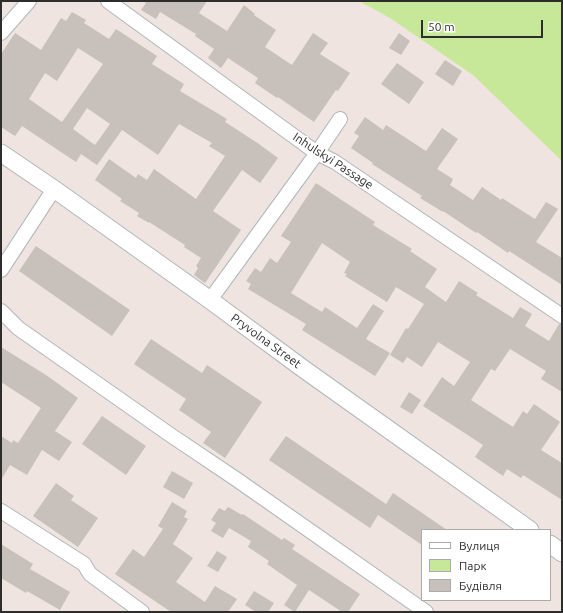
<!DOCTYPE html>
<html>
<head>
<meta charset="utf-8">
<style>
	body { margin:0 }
	#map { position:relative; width:563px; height:613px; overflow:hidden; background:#efe4df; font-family:Ubuntu,sans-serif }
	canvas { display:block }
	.frame { position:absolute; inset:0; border:2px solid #2d2d2d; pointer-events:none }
	.legend { position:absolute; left:421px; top:529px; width:130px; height:72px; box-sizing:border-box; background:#fff; border:1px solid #ababab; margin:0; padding:5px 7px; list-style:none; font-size:12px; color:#2d2d2d }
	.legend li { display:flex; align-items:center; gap:8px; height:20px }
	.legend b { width:20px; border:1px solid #ababab }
	.scale { position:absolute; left:421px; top:20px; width:122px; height:18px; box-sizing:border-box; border:2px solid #2d2d2d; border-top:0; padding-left:5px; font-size:12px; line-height:14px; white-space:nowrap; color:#2d2d2d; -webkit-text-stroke:3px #fff; paint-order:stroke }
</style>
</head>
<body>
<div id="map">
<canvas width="563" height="613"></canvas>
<div class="frame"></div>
<ul class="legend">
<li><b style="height:5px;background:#fff"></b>Вулиця</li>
<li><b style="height:11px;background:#c7e899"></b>Парк</li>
<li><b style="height:11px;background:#c8c0ba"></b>Будівля</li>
</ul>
<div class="scale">50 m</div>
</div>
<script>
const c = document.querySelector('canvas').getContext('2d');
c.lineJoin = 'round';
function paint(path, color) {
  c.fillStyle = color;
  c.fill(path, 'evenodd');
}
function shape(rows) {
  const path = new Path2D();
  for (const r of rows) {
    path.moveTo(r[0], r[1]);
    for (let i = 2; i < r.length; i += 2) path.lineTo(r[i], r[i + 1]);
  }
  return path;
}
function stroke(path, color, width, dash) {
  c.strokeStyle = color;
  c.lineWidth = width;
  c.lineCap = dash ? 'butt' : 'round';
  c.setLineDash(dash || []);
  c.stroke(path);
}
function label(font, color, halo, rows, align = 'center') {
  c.font = font + ' Ubuntu,sans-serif';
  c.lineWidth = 3;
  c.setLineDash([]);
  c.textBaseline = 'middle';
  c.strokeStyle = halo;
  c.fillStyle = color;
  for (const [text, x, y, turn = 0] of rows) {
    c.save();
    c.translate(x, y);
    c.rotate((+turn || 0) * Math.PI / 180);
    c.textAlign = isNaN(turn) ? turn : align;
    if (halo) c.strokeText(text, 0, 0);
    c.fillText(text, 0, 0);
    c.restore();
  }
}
paint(shape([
	[359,1,562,1,562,161,473,75,390,18]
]), '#c7e899');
paint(shape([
	[143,1,207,1,199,13,227,31,244,5,255,14,254,15,276,30,265,47,292,65,313,33,328,43,320,54,350,73,338,91,336,90,314,122,278,97,277,98,255,83,258,78,228,58,221,68,208,58,214,49,195,36,196,34,160,12,156,19,141,10,146,3],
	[72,12,86,20,84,23,109,39,116,29,157,56,152,64,184,84,180,91,227,119,225,122,259,144,278,158,260,183,242,170,213,211,241,230,205,283,194,275,198,268,196,266,201,258,184,247,185,245,149,222,149,223,137,216,139,213,120,201,122,199,95,180,109,159,136,178,138,174,147,180,154,169,196,199,225,156,209,146,212,143,179,124,158,155,122,130,97,165,81,154,76,162,22,126,15,136,1,127,1,54,15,33,41,50,61,18,66,21],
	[78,48,103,64,62,122,29,99,45,73,57,81],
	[87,108,110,124,95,145,73,129],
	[399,33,410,41,401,55,389,48],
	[445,60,462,71,453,86,435,74],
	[397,63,424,82,409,104,381,84],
	[365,117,383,130,386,125,426,151,442,128,458,139,437,169,453,179,450,185,473,200,482,187,501,200,502,198,535,219,546,202,558,209,536,242,562,258,562,285,509,251,508,253,477,232,476,233,443,211,443,212,420,198,422,196,372,164,373,163,351,148,359,136,354,133],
	[316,183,375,222,373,225,412,249,410,251,437,269,425,287,446,302,459,281,478,293,476,295,513,318,520,307,532,314,525,326,549,341,559,324,562,324,562,392,541,379,546,371,510,349,495,371,491,369,471,400,513,427,523,411,527,414,534,404,560,422,541,450,562,463,562,500,523,475,521,478,507,469,503,476,475,457,483,445,423,406,442,377,454,386,470,362,438,342,422,367,407,357,403,363,390,355,406,328,408,329,424,304,396,287,387,302,345,276,347,274,344,273,350,262,322,243,291,293,322,312,325,307,357,328,373,304,384,311,366,339,390,353,375,376,302,330,306,324,248,289,251,284,246,281,255,268,261,272,270,258,277,263,291,242,281,236],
	[36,246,130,310,112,336,19,271],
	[151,339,202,373,207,365,262,402,225,458,203,443,211,432,179,410,186,399,134,364],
	[1,347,46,375,78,398,55,431,72,442,59,461,42,450,27,475,10,465,1,480,1,436,12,443,13,440,18,443,41,408,1,382],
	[409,392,421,400,412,414,400,407],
	[102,416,146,446,126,475,82,444],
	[286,436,386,504,393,493,447,530,422,530,422,545,378,515,370,528,269,460],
	[172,471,193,483,184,499,163,487],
	[56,483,74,496,71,500,98,518,78,547,33,516],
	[172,502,187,511,184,517,188,519,173,544,193,558,176,582,205,602,215,586,237,599,228,612,171,612,115,574,133,549,144,557,163,529,158,526],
	[228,507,242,515,243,514,282,540,284,538,295,545,292,549,360,594,348,612,342,612,309,590,295,612,284,605,297,585,267,564,269,561,248,547,251,541,229,528,223,538,211,531,216,523,211,520,219,508,225,511],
	[1,544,33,564,30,569,70,592,60,610,27,591,26,593,1,578],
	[217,551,227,557,218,572,207,566],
	[254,591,274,603,268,612,256,612,245,605]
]), '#c8c0ba');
const minor = shape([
	[108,1,317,153,335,162,562,316],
	[1,33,29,1],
	[1,270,54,189],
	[210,300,317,153,340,119],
	[1,311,18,328,169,434,236,479,426,612],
	[1,511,84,564,90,574,142,612]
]);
const tertiary = shape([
	[1,153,54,189,210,300,305,370,530,530],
	[550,544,562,553]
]);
stroke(minor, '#afb6bd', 16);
stroke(tertiary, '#afb6bd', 19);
stroke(minor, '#fff', 14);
stroke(tertiary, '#fff', 17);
label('12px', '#2d2d2d', '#fff', [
	["Inhulskyi Passage",333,161,33],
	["Pryvolna Street",266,341,36]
]);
</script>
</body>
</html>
